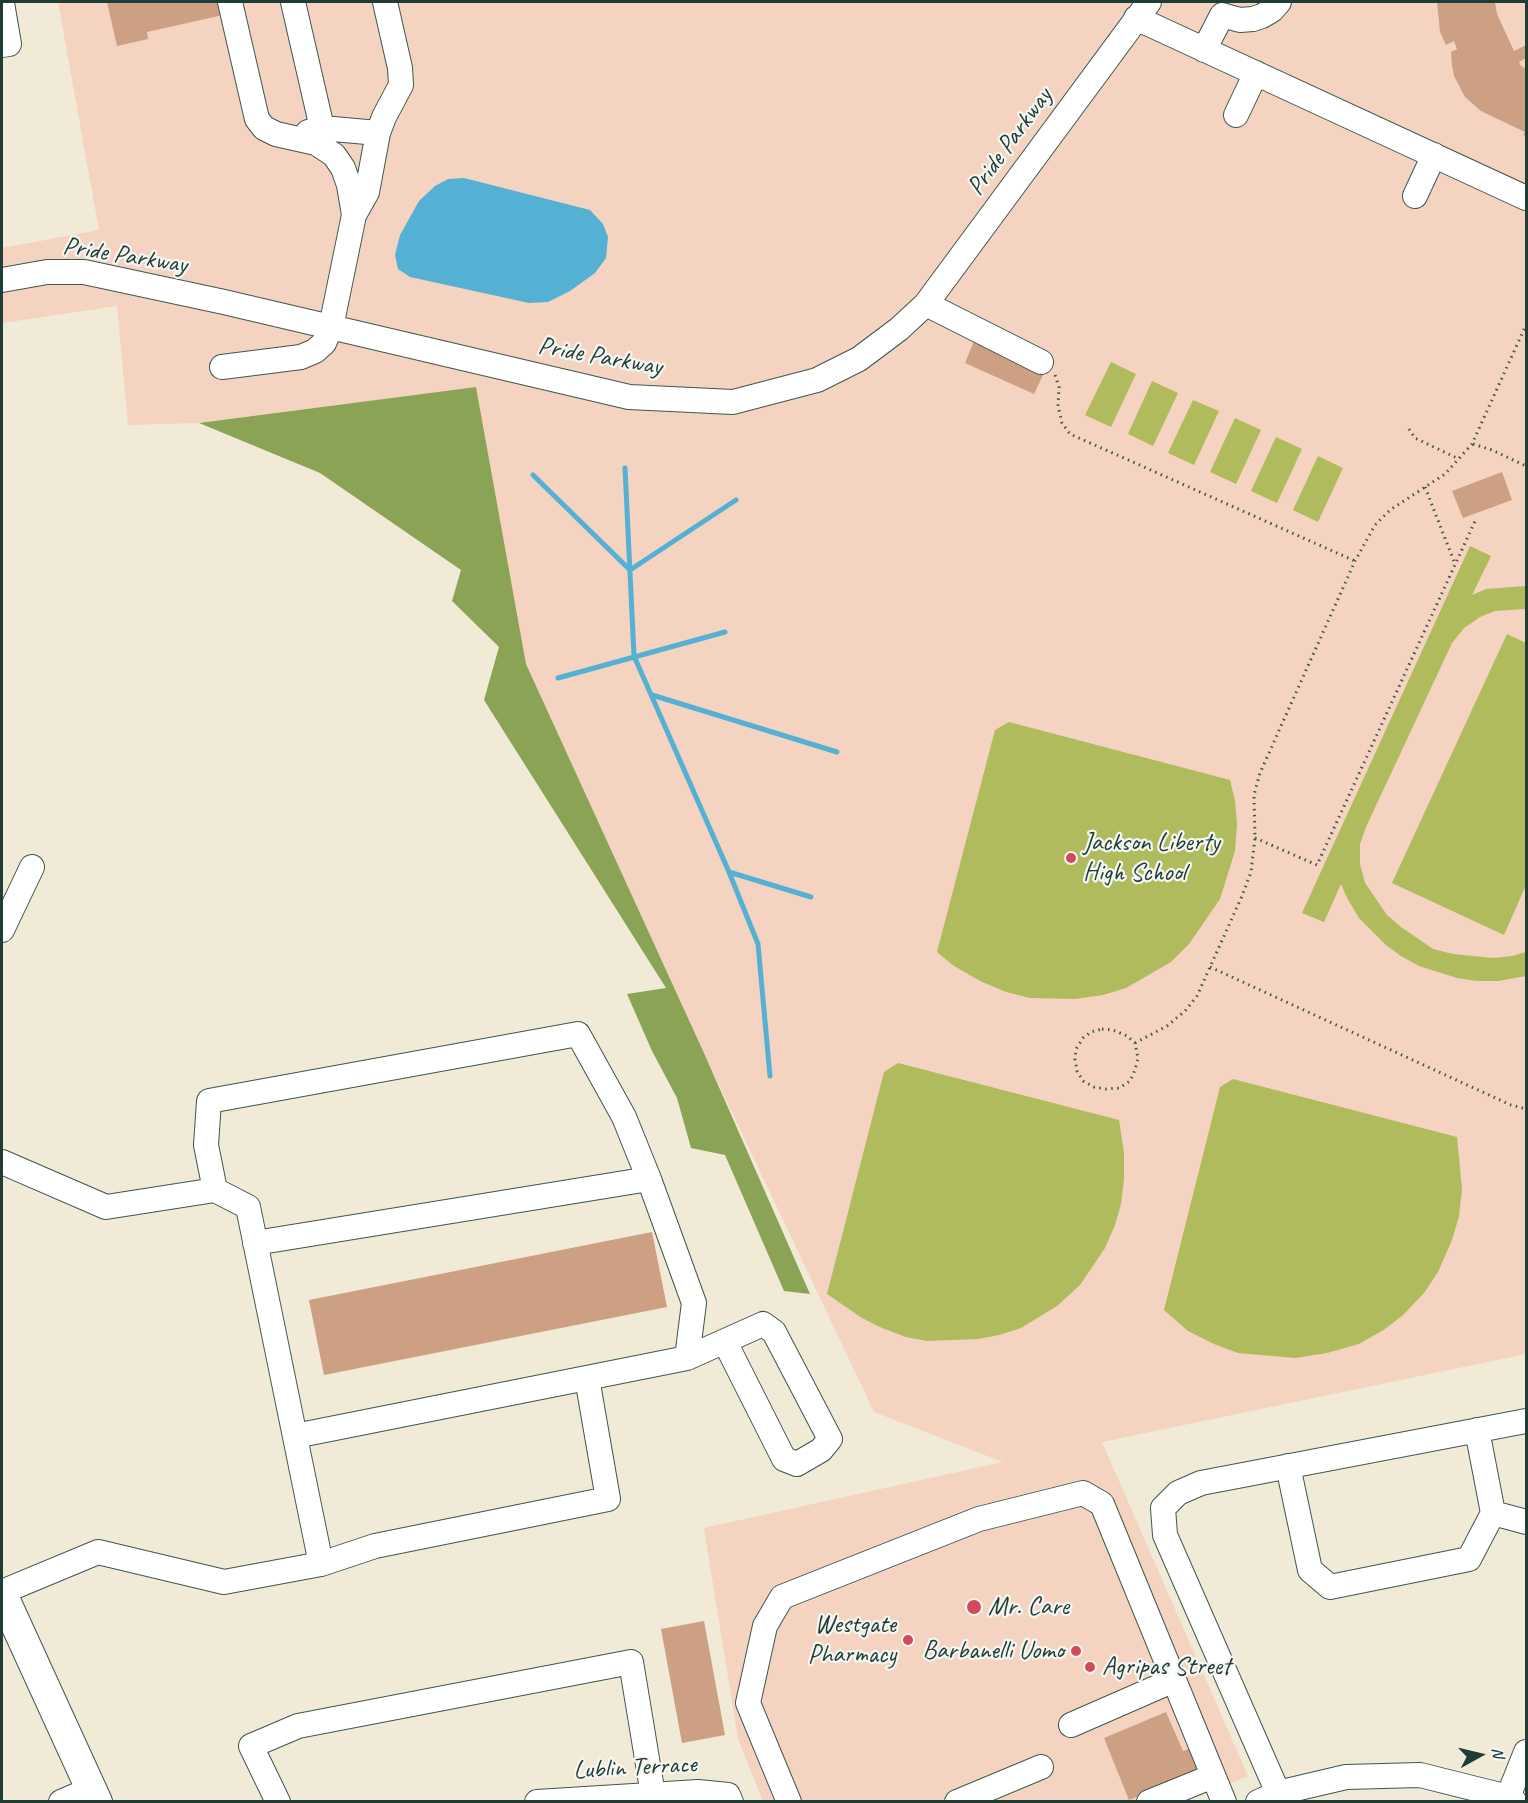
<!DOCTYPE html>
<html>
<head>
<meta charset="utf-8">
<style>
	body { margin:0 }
	#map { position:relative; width:1528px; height:1803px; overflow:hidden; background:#f0ead6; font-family:Caveat,sans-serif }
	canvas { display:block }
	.frame { position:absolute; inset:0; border:3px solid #1f3d34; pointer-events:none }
	.north { position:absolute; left:1450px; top:1725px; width:60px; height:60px; -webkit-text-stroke:4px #f6f6f2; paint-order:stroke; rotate:82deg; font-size:16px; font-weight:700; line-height:24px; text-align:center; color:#1f3d34 }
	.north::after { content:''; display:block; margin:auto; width:21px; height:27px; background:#1f3d34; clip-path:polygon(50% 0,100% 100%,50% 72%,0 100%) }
</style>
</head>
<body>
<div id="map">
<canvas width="1528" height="1803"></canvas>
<div class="frame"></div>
<div class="north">N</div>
</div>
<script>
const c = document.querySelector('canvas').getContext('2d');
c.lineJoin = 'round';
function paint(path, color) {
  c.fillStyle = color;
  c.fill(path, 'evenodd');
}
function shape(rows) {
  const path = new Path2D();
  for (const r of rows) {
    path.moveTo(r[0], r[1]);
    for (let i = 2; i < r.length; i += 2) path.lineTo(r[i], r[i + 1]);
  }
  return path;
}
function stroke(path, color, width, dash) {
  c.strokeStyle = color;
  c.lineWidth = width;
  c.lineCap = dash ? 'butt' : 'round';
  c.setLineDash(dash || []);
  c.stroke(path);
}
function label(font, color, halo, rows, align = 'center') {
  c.font = font + ' Caveat,sans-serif';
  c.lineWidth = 4.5;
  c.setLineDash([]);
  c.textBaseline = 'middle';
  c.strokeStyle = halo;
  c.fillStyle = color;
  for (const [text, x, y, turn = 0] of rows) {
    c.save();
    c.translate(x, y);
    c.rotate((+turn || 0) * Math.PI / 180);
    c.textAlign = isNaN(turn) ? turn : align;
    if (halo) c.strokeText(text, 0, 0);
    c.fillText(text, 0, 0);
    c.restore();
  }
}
paint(shape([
	[58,2,1526,2,1526,1354,1102,1442,1248,1776,1187,1801,763,1801,738,1739,704,1528,1003,1462,874,1412,704,1053,526,664,476,387,199,423,128,425,117,306,2,323,2,248,99,230]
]), '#f4d3c0');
paint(shape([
	[1111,362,1136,374,1111,427,1085,415],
	[1152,381,1178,393,1153,446,1128,434],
	[1193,400,1219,411,1194,465,1168,453],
	[1235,418,1261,430,1236,484,1210,472],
	[1276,437,1302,449,1277,503,1251,491],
	[1318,456,1343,468,1318,522,1293,510],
	[1470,546,1491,556,1472,595,1486,589,1526,586,1526,609,1495,611,1480,617,1464,628,1452,643,1366,827,1360,844,1360,864,1365,883,1387,915,1401,927,1433,949,1453,954,1493,958,1512,956,1526,952,1526,976,1498,981,1477,981,1457,978,1419,966,1401,956,1386,945,1359,918,1347,898,1341,884,1324,922,1302,913],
	[1507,634,1526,643,1526,885,1504,935,1392,883],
	[1009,722,1230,780,1235,801,1237,825,1235,851,1220,899,1189,944,1171,962,1126,988,1103,995,1075,999,1030,998,1006,992,980,981,954,966,937,952,995,730],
	[898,1063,1119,1120,1124,1153,1124,1179,1121,1204,1115,1225,1105,1248,1080,1285,1057,1306,1021,1328,999,1335,978,1339,927,1341,906,1337,882,1328,862,1318,827,1294,884,1072],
	[1233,1079,1457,1137,1462,1189,1459,1216,1452,1240,1438,1272,1424,1293,1403,1315,1385,1329,1359,1344,1327,1353,1295,1358,1238,1353,1214,1344,1188,1331,1164,1310,1220,1087]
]), '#afbb5c');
paint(shape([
	[476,387,526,664,704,1053,810,1294,784,1291,725,1155,691,1148,677,1098,652,1051,627,994,666,988,484,700,499,647,452,601,461,570,320,473,199,423]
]), '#8ba354');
paint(shape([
	[464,178,590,210,603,224,608,237,606,258,595,273,570,291,548,302,529,303,410,277,398,269,395,255,400,235,419,201,435,186,448,179]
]), '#54b1d3');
stroke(shape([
	[625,468,634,656,729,872,758,944,770,1076],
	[533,475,630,570,736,500],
	[558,678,725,632],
	[652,695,837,752],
	[729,872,811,897]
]), '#54b1d3', 5);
paint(shape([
	[107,2,220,2,223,15,147,32,148,39,117,46],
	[1437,2,1495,2,1497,14,1514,51,1526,45,1526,58,1519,62,1521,66,1526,69,1526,136,1523,135,1525,132,1481,111,1465,97,1454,76,1452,65,1451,52,1457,49,1454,41,1446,45,1440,32],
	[974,341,1044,373,1034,394,965,363],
	[1502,472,1512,500,1463,518,1452,491],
	[652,1232,667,1307,324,1375,309,1300],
	[704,1621,725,1735,682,1743,661,1629],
	[1166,1712,1183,1751,1189,1749,1198,1772,1129,1800,1104,1738]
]), '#cd9f83');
const minor = shape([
	[230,2,257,119,264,128,276,134,316,143,334,155,343,168,349,185,354,215],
	[293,2,322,128],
	[2,3,9,44,2,45],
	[1136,18,1526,198],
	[1204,50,1222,15,1240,20,1253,19,1262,16,1272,10,1279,2],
	[1236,115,1256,73],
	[308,132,322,128,378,133],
	[1415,196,1434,155],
	[2,280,47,272,84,272,224,302,629,397,733,402,817,380,859,359,899,329,926,304,1149,2],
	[926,304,1041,362],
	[222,367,301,357,315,351,324,343,331,327,354,215,367,192,378,133,384,117,401,85,400,68,385,2],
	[2,930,32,867],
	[2,1162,106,1207,215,1190,248,1207,321,1564,224,1582,98,1552,2,1592],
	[215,1190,206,1145,209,1101,578,1034,624,1117,649,1179],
	[255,1243,649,1179,694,1303,687,1358,295,1436],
	[687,1358,763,1324,774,1332,830,1439,821,1450,797,1464,784,1459,725,1342],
	[1477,1430,1493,1513,1526,1522],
	[1288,1466,1310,1570,1330,1587,1469,1559,1493,1513],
	[321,1564,375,1546,608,1499,587,1378],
	[1071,1725,1174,1680],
	[1508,1797,1526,1752],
	[61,1802,91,1789],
	[278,1802,251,1746,298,1726,631,1662,653,1795],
	[537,1802,698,1792,728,1795,731,1802],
	[789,1802,748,1703,765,1626,782,1597,979,1519,1083,1493,1102,1504,1224,1802],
	[957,1802,1041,1767],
	[1149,1802,1213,1776],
	[1258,1802,1278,1793,1346,1777,1420,1775,1508,1797,1515,1802],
	[1282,1802,1165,1535,1163,1508,1178,1493,1201,1483,1526,1421]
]);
const major = shape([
	[2,1594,97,1802]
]);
stroke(minor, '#3e574c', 26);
stroke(major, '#3e574c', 32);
stroke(shape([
	[1055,375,1059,387,1058,406,1062,423,1070,434,1355,561],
	[1409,429,1415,438,1459,459],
	[1473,444,1492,450,1526,466],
	[1425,487,1455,564],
	[1255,838,1317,865,1476,519],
	[1210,967,1511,1105,1526,1109],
	[1102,1029,1113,1030,1127,1036,1135,1043,1138,1058,1135,1070,1130,1081,1119,1088,1106,1089,1094,1087,1083,1081,1077,1071,1075,1059,1076,1049,1083,1038,1091,1032,1102,1029],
	[1135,1043,1167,1026,1185,1011,1197,996,1242,896,1251,872,1255,838,1254,795,1260,773,1355,561,1375,525,1390,510,1445,474,1472,444,1526,325]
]), '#3e574c', 3, [1.5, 4.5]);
stroke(minor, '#fff', 24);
stroke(major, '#fff', 30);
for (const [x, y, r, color] of [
	[1071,858,6,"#d1495b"],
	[974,1607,8,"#d1495b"],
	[908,1640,6,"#d1495b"],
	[1076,1651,6,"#d1495b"],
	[1090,1667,6,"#d1495b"]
]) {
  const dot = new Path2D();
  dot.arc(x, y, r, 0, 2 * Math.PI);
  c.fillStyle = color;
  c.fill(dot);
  stroke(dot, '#f6f6f2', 2);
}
label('26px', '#1f3d34', '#f6f6f2', [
	["Pride Parkway",1010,142,-54],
	["Pride Parkway",125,256,9],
	["Pride Parkway",600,357,10],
	["Lublin Terrace",635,1768,-3]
]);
label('26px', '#1f3d34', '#f6f6f2', [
	["Jackson Liberty",1083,843],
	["High School",1083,873],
	["Mr. Care",988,1607],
	["Westgate",896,1625,"right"],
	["Pharmacy",896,1655,"right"],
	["Barbanelli Uomo",1064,1651,"right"],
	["Agripas Street",1102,1667]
], 'left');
</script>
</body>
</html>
